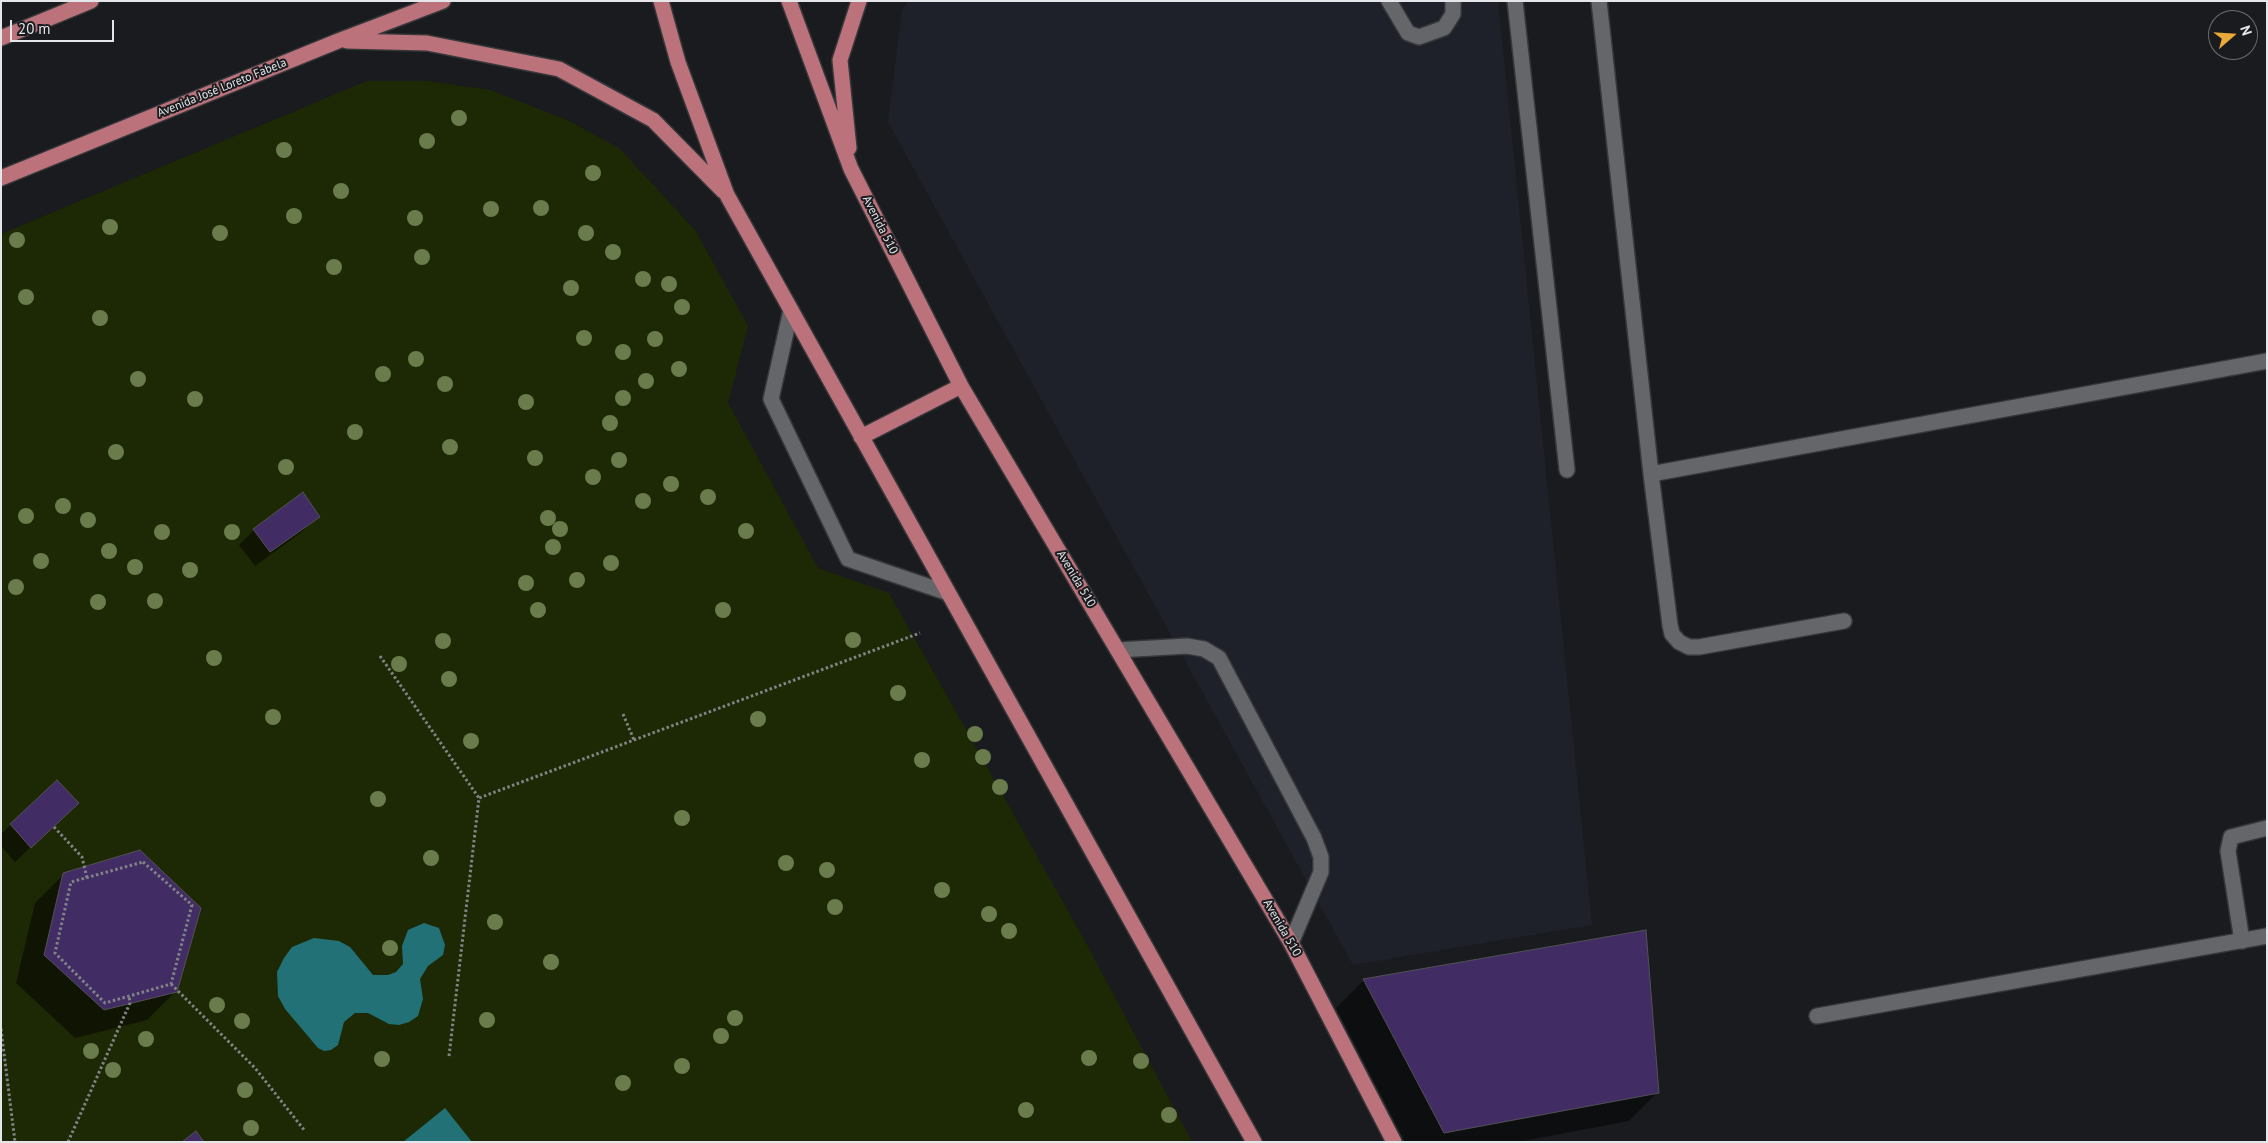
<!DOCTYPE html>
<html>
<head>
<meta charset="utf-8">
<style>
	body { margin:0 }
	#map { position:relative; width:2268px; height:1143px; overflow:hidden; background:#1a1b1e; font-family:"PT Sans",sans-serif }
	canvas { display:block }
	.frame { position:absolute; inset:0; border:2px solid #e5e6e9; pointer-events:none }
	.north { position:absolute; left:2208px; top:10px; width:50px; height:50px; box-sizing:border-box; background:#1a1b1e; border:1px solid #6b6c6f; border-radius:50%; rotate:71deg; font-size:14px; font-weight:700; line-height:20px; text-align:center; color:#e5e6e9 }
	.north::after { content:''; display:block; margin:auto; width:18px; height:22px; background:#eaaa38; clip-path:polygon(50% 0,100% 100%,50% 72%,0 100%) }
	.scale { position:absolute; left:10px; top:20px; width:104px; height:22px; box-sizing:border-box; border:2px solid #e5e6e9; border-top:0; padding-left:6px; font-size:15px; line-height:18px; white-space:nowrap; color:#e5e6e9; -webkit-text-stroke:4px #1a1b1e; paint-order:stroke }
</style>
</head>
<body>
<div id="map">
<canvas width="2268" height="1143"></canvas>
<div class="frame"></div>
<div class="north">N</div>
<div class="scale">20 m</div>
</div>
<script>
const c = document.querySelector('canvas').getContext('2d');
c.lineJoin = 'round';
function paint(path, color) {
  c.fillStyle = color;
  c.fill(path, 'evenodd');
}
function shape(rows) {
  const path = new Path2D();
  for (const r of rows) {
    path.moveTo(r[0], r[1]);
    for (let i = 2; i < r.length; i += 2) path.lineTo(r[i], r[i + 1]);
  }
  return path;
}
function stroke(path, color, width, dash) {
  c.strokeStyle = color;
  c.lineWidth = width;
  c.lineCap = dash ? 'butt' : 'round';
  c.setLineDash(dash || []);
  c.stroke(path);
}
function label(font, color, halo, rows, align = 'center') {
  c.font = font + ' "PT Sans",sans-serif';
  c.lineWidth = 4;
  c.setLineDash([]);
  c.textBaseline = 'middle';
  c.strokeStyle = halo;
  c.fillStyle = color;
  for (const [text, x, y, turn = 0] of rows) {
    c.save();
    c.translate(x, y);
    c.rotate((+turn || 0) * Math.PI / 180);
    c.textAlign = isNaN(turn) ? turn : align;
    if (halo) c.strokeText(text, 0, 0);
    c.fillText(text, 0, 0);
    c.restore();
  }
}
paint(shape([
	[908,1,1498,1,1592,925,1353,965,888,122,902,10]
]), '#1f212a');
paint(shape([
	[367,81,428,81,490,90,567,120,619,148,695,230,748,326,728,403,818,568,889,593,1086,943,1192,1142,1,1142,1,234]
]), '#1d2904');
paint(shape([
	[424,923,439,928,445,945,443,955,428,966,420,979,423,999,418,1016,409,1022,399,1025,389,1024,368,1013,355,1013,344,1022,338,1045,331,1050,324,1051,318,1048,285,1009,278,996,277,972,284,958,292,947,314,938,339,941,350,947,373,975,388,975,396,972,403,964,402,946,408,930],
	[445,1108,472,1142,403,1142]
]), '#227176');
paint(shape([
	[318,516,303,531,255,566,239,545,254,530],
	[57,781,62,818,15,862,1,846,1,834],
	[64,874,176,991,147,1020,75,1038,16,983,35,903],
	[1364,980,1657,1093,1629,1121,1518,1142,1405,1142,1336,1008]
]), '#0007');
const building = shape([
	[303,492,320,517,270,552,253,529,303,492],
	[57,780,79,803,31,848,10,824,57,780],
	[140,850,201,908,177,992,104,1010,44,955,63,873,140,850],
	[1646,930,1659,1093,1444,1133,1363,979,1646,930],
	[196,1131,204,1142,182,1142,196,1131]
]);
paint(building, '#412d63');
stroke(building, '#525155', 1);
const minor = shape([
	[1389,1,1408,33,1419,37,1444,28,1453,14,1453,1],
	[1515,1,1567,470],
	[1599,1,1651,474,2267,361],
	[791,310,771,399,848,559,948,593],
	[1651,474,1670,625,1672,634,1679,642,1689,647,1699,647,1844,621],
	[1118,650,1187,646,1204,649,1219,658,1314,838,1321,857,1321,872,1291,943],
	[2242,941,2228,851,2231,837,2267,828],
	[1817,1016,2267,936]
]);
const major = shape([
	[661,1,678,62,727,195,1254,1142],
	[789,1,851,169,961,386,1291,943,1394,1142],
	[1,38,91,1],
	[347,41,427,43,559,69,653,120,723,191],
	[849,148,840,60,859,1],
	[1,178,338,41,443,1],
	[861,437,961,386]
]);
stroke(minor, '#36373a', 18);
stroke(major, '#36373a', 18);
stroke(shape([
	[380,656,479,798],
	[623,714,634,740],
	[54,827,82,857,87,878],
	[143,862,192,905,171,984,105,1003,55,953,71,882,143,862],
	[171,984,255,1068,305,1131],
	[1,1029,15,1142],
	[449,1056,479,798,920,633],
	[68,1142,130,1003,129,996]
]), '#828386', 3, [2.5, 2.5]);
stroke(minor, '#65666a', 15);
stroke(major, '#bb727a', 15);
c.fillStyle = '#6a7c4c';
for (const [x, y] of [
	[459,118],
	[427,141],
	[284,150],
	[593,173],
	[341,191],
	[541,208],
	[491,209],
	[294,216],
	[415,218],
	[110,227],
	[220,233],
	[586,233],
	[17,240],
	[613,252],
	[422,257],
	[334,267],
	[643,279],
	[669,284],
	[571,288],
	[26,297],
	[682,307],
	[100,318],
	[584,338],
	[655,339],
	[623,352],
	[416,359],
	[679,369],
	[383,374],
	[138,379],
	[646,381],
	[445,384],
	[623,398],
	[195,399],
	[526,402],
	[610,423],
	[355,432],
	[450,447],
	[116,452],
	[535,458],
	[619,460],
	[286,467],
	[593,477],
	[671,484],
	[708,497],
	[643,501],
	[63,506],
	[26,516],
	[548,518],
	[88,520],
	[560,529],
	[746,531],
	[162,532],
	[232,532],
	[553,547],
	[109,551],
	[41,561],
	[611,563],
	[135,567],
	[190,570],
	[577,580],
	[526,583],
	[16,587],
	[155,601],
	[98,602],
	[538,610],
	[723,610],
	[853,640],
	[443,641],
	[214,658],
	[399,664],
	[449,679],
	[898,693],
	[273,717],
	[758,719],
	[975,734],
	[471,741],
	[983,757],
	[922,760],
	[1000,787],
	[378,799],
	[682,818],
	[431,858],
	[786,863],
	[827,870],
	[942,890],
	[835,907],
	[989,914],
	[495,922],
	[1009,931],
	[390,948],
	[551,962],
	[217,1005],
	[735,1018],
	[487,1020],
	[242,1021],
	[721,1036],
	[146,1039],
	[91,1051],
	[1089,1058],
	[382,1059],
	[1141,1061],
	[682,1066],
	[113,1070],
	[623,1083],
	[245,1090],
	[1026,1110],
	[1169,1115],
	[251,1128]
]) {
  c.beginPath();
  c.arc(x, y, 8, 0, 2 * Math.PI);
  c.fill();
}
label('12px', '#e5e6e9', '#1a1b1e', [
	["Avenida José Loreto Fabela",222,88,-22],
	["Avenida 510",880,225,63],
	["Avenida 510",1076,579,59],
	["Avenida 510",1282,928,60]
]);
</script>
</body>
</html>
